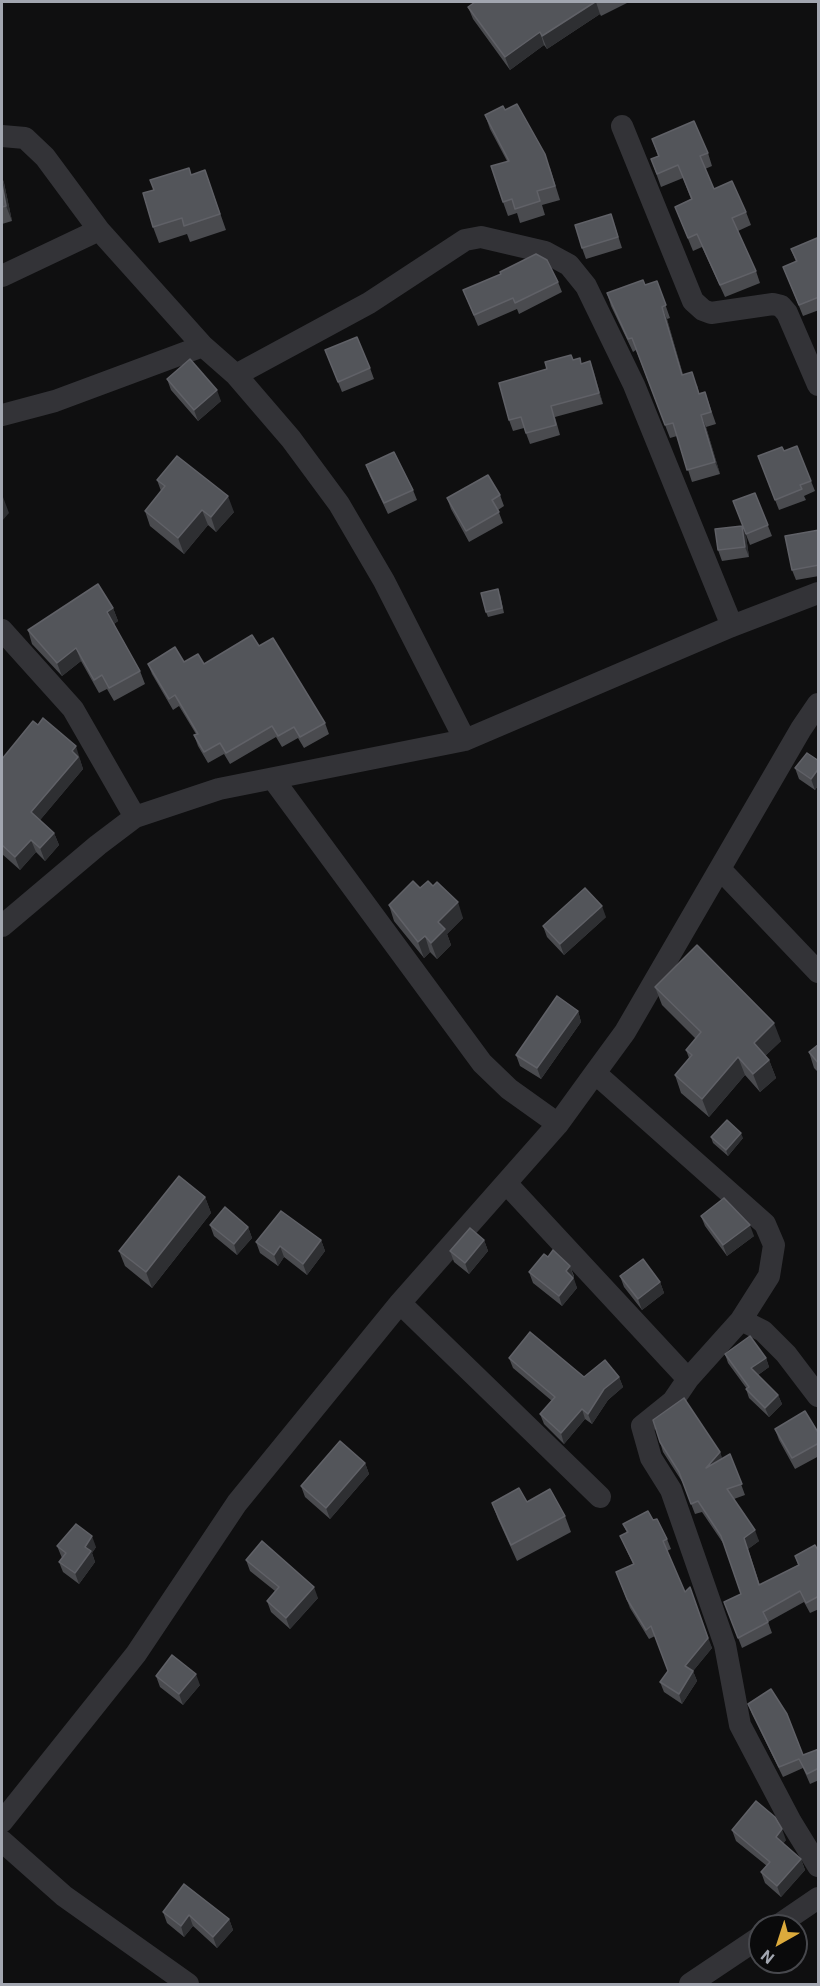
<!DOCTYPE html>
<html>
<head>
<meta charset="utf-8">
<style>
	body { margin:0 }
	#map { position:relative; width:820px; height:1986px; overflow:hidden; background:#0f0f10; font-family:Roboto,sans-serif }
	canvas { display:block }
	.frame { position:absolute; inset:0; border:3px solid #a2a6b0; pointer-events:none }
	.north { position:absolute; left:748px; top:1914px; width:60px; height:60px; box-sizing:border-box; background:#0a0a0b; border:2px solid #47484d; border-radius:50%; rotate:219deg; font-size:16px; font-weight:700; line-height:24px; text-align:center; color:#a2a6b0 }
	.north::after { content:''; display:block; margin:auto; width:21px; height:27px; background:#dcaa3c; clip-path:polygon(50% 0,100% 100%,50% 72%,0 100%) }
</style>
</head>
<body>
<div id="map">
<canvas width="820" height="1986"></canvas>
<div class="frame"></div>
<div class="north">N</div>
</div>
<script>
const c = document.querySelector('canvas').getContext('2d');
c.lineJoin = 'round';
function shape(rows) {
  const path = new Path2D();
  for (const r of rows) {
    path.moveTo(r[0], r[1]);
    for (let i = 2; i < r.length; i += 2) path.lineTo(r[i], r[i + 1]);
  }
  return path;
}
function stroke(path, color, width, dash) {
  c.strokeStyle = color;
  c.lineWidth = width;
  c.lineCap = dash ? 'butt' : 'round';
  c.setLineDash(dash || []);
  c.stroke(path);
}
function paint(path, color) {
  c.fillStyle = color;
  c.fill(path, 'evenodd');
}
stroke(shape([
	[622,126,693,301,703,310,711,313,773,304,781,306,787,313,818,385],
	[2,136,25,138,45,157,99,230,203,346,236,375,291,439,339,504,384,581,465,740],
	[2,276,99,230],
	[236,375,369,303,465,240,481,237,545,252,569,265,586,286,634,385,732,626],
	[2,415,55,401,203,346],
	[2,630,73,709,135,817],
	[273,779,482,1063,509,1089,558,1124],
	[720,869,818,972],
	[2,926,98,845,135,817,219,789,465,740,732,626,818,593],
	[595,1073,765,1224,774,1245,769,1276,741,1320,688,1379,673,1401,642,1426,651,1458,671,1490,725,1645,740,1725,791,1822,818,1866],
	[506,1183,688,1379],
	[400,1303,600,1497],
	[741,1320,763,1331,786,1354,818,1396],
	[2,1822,136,1654,237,1503,400,1303,558,1124,595,1073,625,1032,801,729,818,704],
	[2,1841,64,1896,188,1984],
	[777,1926,818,1898],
	[690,1984,760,1937]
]), '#333337', 22);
paint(shape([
	[475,2,629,2,601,16,600,14,547,49,544,45,510,70,473,19,468,7],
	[505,110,550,168,560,200,542,205,545,215,520,223,517,213,508,216,503,202,507,161,490,129,485,115],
	[652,139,708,153,712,166,705,169,714,189,746,212,751,225,738,231,756,271,760,283,725,297,702,247,693,251,675,207,691,199,683,178,661,187,651,159,658,156],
	[205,170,226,230,190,242,187,234,159,243,153,227,154,190],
	[2,177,4,183,12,221,2,224],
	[611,214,622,248,586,259,582,248],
	[819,243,819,310,803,316,783,267,796,262,791,249],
	[657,281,670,318,667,319,683,375,697,385,699,393,705,392,716,424,706,427,720,474,692,482,677,436,670,438,636,350,633,352,611,306,607,293,645,285],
	[558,282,562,292,519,314,517,309,478,326,463,290],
	[325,350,370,368,374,379,342,392],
	[571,355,573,360,582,364,590,361,603,404,555,417,560,435,530,444,524,428,513,431,509,420,547,369],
	[167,379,221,401,198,421,171,390],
	[797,446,815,491,804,496,806,500,779,510,758,456,784,451],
	[366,465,413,490,417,500,388,514,370,476],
	[157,480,234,512,216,532,208,525,184,554,150,526,145,511,161,491],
	[755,493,772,536,750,545,733,501],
	[500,495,504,506,498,510,503,523,469,542,451,509,447,498],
	[819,530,819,576,796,580,792,570],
	[746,536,749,557,722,561,718,550],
	[500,594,504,613,488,617,486,612],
	[113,608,118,621,114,624,140,671,145,684,114,701,107,689,99,693,81,661,62,676,32,644,28,630],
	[259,646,325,723,329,734,304,748,298,738,282,747,276,737,230,764,224,754,208,763,198,746,194,735,196,734,179,706,173,710,152,674,148,664,184,662,204,664],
	[2,759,80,759,80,760,83,769,40,820,54,833,59,845,45,861,36,852,20,870,2,854],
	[819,761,819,784,815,790,799,779,795,768],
	[420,888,463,918,447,934,451,945,437,959,430,952,424,958,394,921,389,905],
	[606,917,564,955,547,937,543,926],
	[655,987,781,1041,765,1056,769,1060,776,1078,760,1092,745,1075,709,1117,681,1093,675,1075,689,1058,686,1050,696,1039,662,1005],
	[578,1011,581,1022,541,1079,520,1066,516,1055],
	[819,1044,819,1073,814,1068,809,1052],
	[711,1137,743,1138,728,1156,713,1143],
	[205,1197,211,1213,152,1288,125,1266,119,1251],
	[701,1216,754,1236,727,1256,705,1226],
	[210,1225,248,1227,252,1238,237,1255,214,1236],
	[321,1240,325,1251,307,1275,284,1257,278,1266,260,1253,256,1242],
	[484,1240,488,1251,469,1274,454,1262,450,1251],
	[548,1257,570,1266,574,1276,573,1278,577,1288,562,1306,533,1283,529,1272],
	[620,1276,660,1282,664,1293,642,1310,624,1287],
	[725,1354,766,1358,769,1367,758,1375,778,1395,782,1404,769,1417,749,1398,746,1389,747,1389,728,1363],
	[509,1358,584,1377,619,1377,623,1387,608,1400,592,1424,585,1419,564,1444,544,1424,540,1414,552,1401,513,1368],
	[775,1429,819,1434,819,1456,795,1469,779,1440],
	[660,1442,720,1452,722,1459,730,1454,745,1495,734,1499,759,1541,748,1549,760,1585,798,1565,795,1556,819,1552,819,1609,810,1613,804,1602,768,1622,772,1633,742,1648,724,1602,741,1594,725,1546,702,1512,695,1514,683,1483,663,1452],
	[365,1463,369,1474,330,1519,305,1497,301,1486],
	[527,1502,565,1516,571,1532,517,1561,498,1519,492,1503],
	[653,1520,667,1539,671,1549,667,1551,685,1592,712,1648,693,1671,697,1681,682,1704,664,1692,660,1682,668,1671,655,1636,649,1639,630,1608,616,1572,633,1564,620,1536,627,1533,623,1524],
	[57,1546,96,1547,92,1553,95,1562,79,1584,63,1572,59,1562,62,1558],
	[246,1560,318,1598,290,1629,271,1612,267,1601,275,1591,250,1571],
	[156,1676,200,1685,183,1705,160,1687],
	[748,1704,803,1755,819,1749,819,1780,810,1784,803,1768,783,1777,752,1714],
	[732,1830,786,1840,783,1843,801,1859,805,1870,781,1897,765,1883,761,1872,767,1866,736,1841],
	[163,1912,229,1919,233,1930,217,1948,193,1926,184,1937,167,1923]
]), '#4a4b4f');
paint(shape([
	[596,2,600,14,547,49,542,36],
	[540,32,544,45,510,70,505,57],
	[2,177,4,183,12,221,6,206,2,184],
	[662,307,667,319,687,388,682,375],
	[590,361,594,372,603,404,599,393],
	[217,390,221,401,198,421,194,410],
	[701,415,706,427,720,474,715,462],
	[228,496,234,512,216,532,211,517],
	[3,497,9,513,2,521,2,498],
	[202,510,208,525,184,554,178,538],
	[742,526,746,536,749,557,745,547],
	[113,608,118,621,112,625,107,612],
	[76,648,81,661,62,676,57,663],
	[76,746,83,769,36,825,31,812],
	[819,768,819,784,815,790,811,779],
	[54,833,59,845,45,861,40,848],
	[31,840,36,852,20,870,15,857],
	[458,902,463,918,447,934,451,945,437,959,431,943,438,922],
	[602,906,606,917,564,955,560,944],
	[425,936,430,952,424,958,418,942],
	[578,1011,581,1022,541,1079,537,1068],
	[774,1023,781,1041,760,1061,754,1043],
	[738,1057,745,1075,709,1117,702,1099],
	[769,1060,776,1078,760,1092,753,1074],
	[741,1133,743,1138,728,1156,726,1150],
	[205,1197,211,1213,152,1288,146,1272],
	[750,1225,754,1236,727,1256,723,1245],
	[248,1227,252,1238,237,1255,234,1244],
	[321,1240,325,1251,307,1275,303,1264],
	[484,1240,488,1251,469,1274,465,1263],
	[280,1246,284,1257,278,1266,274,1255],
	[570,1266,577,1288,562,1306,559,1296,566,1271],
	[660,1282,664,1293,642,1310,638,1299],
	[766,1358,769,1367,755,1377,751,1368],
	[619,1377,623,1387,608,1400,592,1424,588,1414,604,1389],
	[778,1395,782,1404,769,1417,765,1408],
	[582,1409,585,1419,564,1444,561,1433],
	[720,1452,724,1463,706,1468],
	[365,1463,369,1474,330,1519,326,1508],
	[755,1530,759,1541,748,1549,744,1538],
	[92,1536,96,1547,92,1553,95,1562,79,1584,75,1573,85,1547],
	[314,1587,318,1598,290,1629,286,1618],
	[690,1587,712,1648,689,1676,685,1666],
	[693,1671,697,1681,682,1704,679,1694],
	[196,1674,200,1685,183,1705,179,1694],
	[782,1829,786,1840,780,1848,776,1837],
	[801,1859,805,1870,781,1897,777,1886],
	[189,1915,193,1926,184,1937,181,1926],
	[229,1919,233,1930,217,1948,213,1937]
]), '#2e2f32');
const building = shape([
	[475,2,595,2,542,36,540,32,505,57,468,7,475,2],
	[517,104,545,154,555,186,537,191,540,201,515,209,512,199,503,202,491,166,509,161,485,115,503,106,505,110,517,104],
	[694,121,708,153,700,156,714,189,732,181,746,212,732,218,756,271,720,285,697,234,688,238,675,207,692,199,678,165,657,174,651,159,659,156,652,139,694,121],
	[189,168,191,175,205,170,220,214,184,226,182,218,153,227,143,193,154,190,150,180,189,168],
	[2,184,6,206,2,207,2,184],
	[611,214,618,237,582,248,575,225,611,214],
	[817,238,819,243,819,297,799,305,783,267,797,261,791,249,817,238],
	[536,254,547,260,558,282,515,303,513,298,474,315,463,290,501,274,500,272,536,254],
	[643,280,645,285,657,281,666,305,662,307,682,375,692,372,699,394,705,392,711,412,701,415,715,462,687,470,673,423,665,425,632,338,628,339,607,293,643,280],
	[357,337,370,368,338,382,325,350,357,337],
	[571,355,573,360,580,358,581,364,590,361,599,393,551,406,556,425,526,433,521,417,509,420,499,383,547,369,545,362,571,355],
	[190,359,217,390,194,410,167,379,190,359],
	[797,446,811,481,800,485,802,489,775,500,758,456,782,447,784,451,797,446],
	[394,452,413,490,384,503,366,465,394,452],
	[177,456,228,496,211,517,202,510,178,538,145,511,165,486,157,480,177,456],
	[488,475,500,495,492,500,499,512,466,531,447,498,488,475],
	[755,493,768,525,746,534,733,501,755,493],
	[742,526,745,547,718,550,715,529,742,526],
	[819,530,819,565,792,570,785,536,819,530],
	[98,584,113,608,107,612,140,671,109,688,102,675,94,680,76,648,57,663,28,630,98,584],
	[498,589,502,608,486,612,481,593,498,589],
	[252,635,259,646,273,638,325,723,300,737,294,727,278,736,272,726,226,753,220,743,204,752,194,735,198,734,175,695,169,699,148,664,175,647,184,662,198,654,204,664,252,635],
	[43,718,76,746,72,751,78,757,31,812,54,833,40,848,31,840,15,857,2,845,2,759,33,721,38,725,43,718],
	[807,753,819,761,819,768,811,779,795,768,807,753],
	[413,881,420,888,428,881,433,886,437,882,458,902,438,922,445,929,431,943,425,936,418,942,389,905,413,881],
	[585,888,602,906,560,944,543,926,585,888],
	[697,945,774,1023,754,1043,769,1060,753,1074,738,1057,702,1099,675,1075,692,1055,686,1050,701,1032,655,987,697,945],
	[557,996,578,1011,537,1068,516,1055,557,996],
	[819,1044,819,1064,809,1052,819,1044],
	[727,1120,741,1133,726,1150,711,1137,727,1120],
	[179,1176,205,1197,146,1272,119,1251,179,1176],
	[724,1198,750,1225,723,1245,701,1216,724,1198],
	[225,1207,248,1227,234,1244,210,1225,225,1207],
	[281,1211,321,1240,303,1264,280,1246,274,1255,256,1242,281,1211],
	[470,1228,484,1240,465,1263,450,1251,470,1228],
	[553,1250,570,1266,566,1271,573,1278,559,1296,529,1272,544,1254,548,1257,553,1250],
	[643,1259,660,1282,638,1299,620,1276,643,1259],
	[530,1332,584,1377,605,1360,619,1377,604,1389,588,1414,582,1409,561,1433,540,1414,555,1397,509,1358,530,1332],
	[750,1336,766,1358,751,1368,778,1395,765,1408,746,1389,749,1387,725,1354,750,1336],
	[684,1398,720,1452,706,1468,730,1454,742,1484,727,1489,755,1530,744,1538,759,1585,799,1565,795,1556,815,1545,819,1552,819,1596,806,1603,800,1591,763,1612,768,1622,738,1638,724,1602,741,1594,721,1536,698,1501,691,1504,679,1472,660,1442,653,1420,684,1398],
	[805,1411,819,1434,819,1443,792,1458,775,1429,805,1411],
	[340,1441,365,1463,326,1508,301,1486,340,1441],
	[519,1488,527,1502,550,1489,565,1516,511,1545,492,1503,519,1488],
	[648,1511,653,1520,657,1519,667,1539,663,1541,685,1592,690,1587,708,1638,685,1666,693,1671,679,1694,660,1682,668,1671,651,1626,646,1630,627,1599,616,1572,634,1564,620,1536,628,1532,623,1524,648,1511],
	[76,1524,92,1536,85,1547,91,1551,75,1573,59,1562,66,1553,57,1546,76,1524],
	[262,1541,314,1587,286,1618,267,1601,279,1587,246,1560,262,1541],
	[172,1655,196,1674,179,1694,156,1676,172,1655],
	[771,1689,787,1714,803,1755,819,1749,819,1768,807,1774,799,1759,779,1767,748,1704,771,1689],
	[756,1801,775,1817,782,1829,776,1837,801,1859,777,1886,761,1872,770,1862,732,1830,756,1801],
	[184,1884,229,1919,213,1937,189,1915,181,1926,163,1912,184,1884]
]);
paint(building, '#53555a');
stroke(building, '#606167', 1.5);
</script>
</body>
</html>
